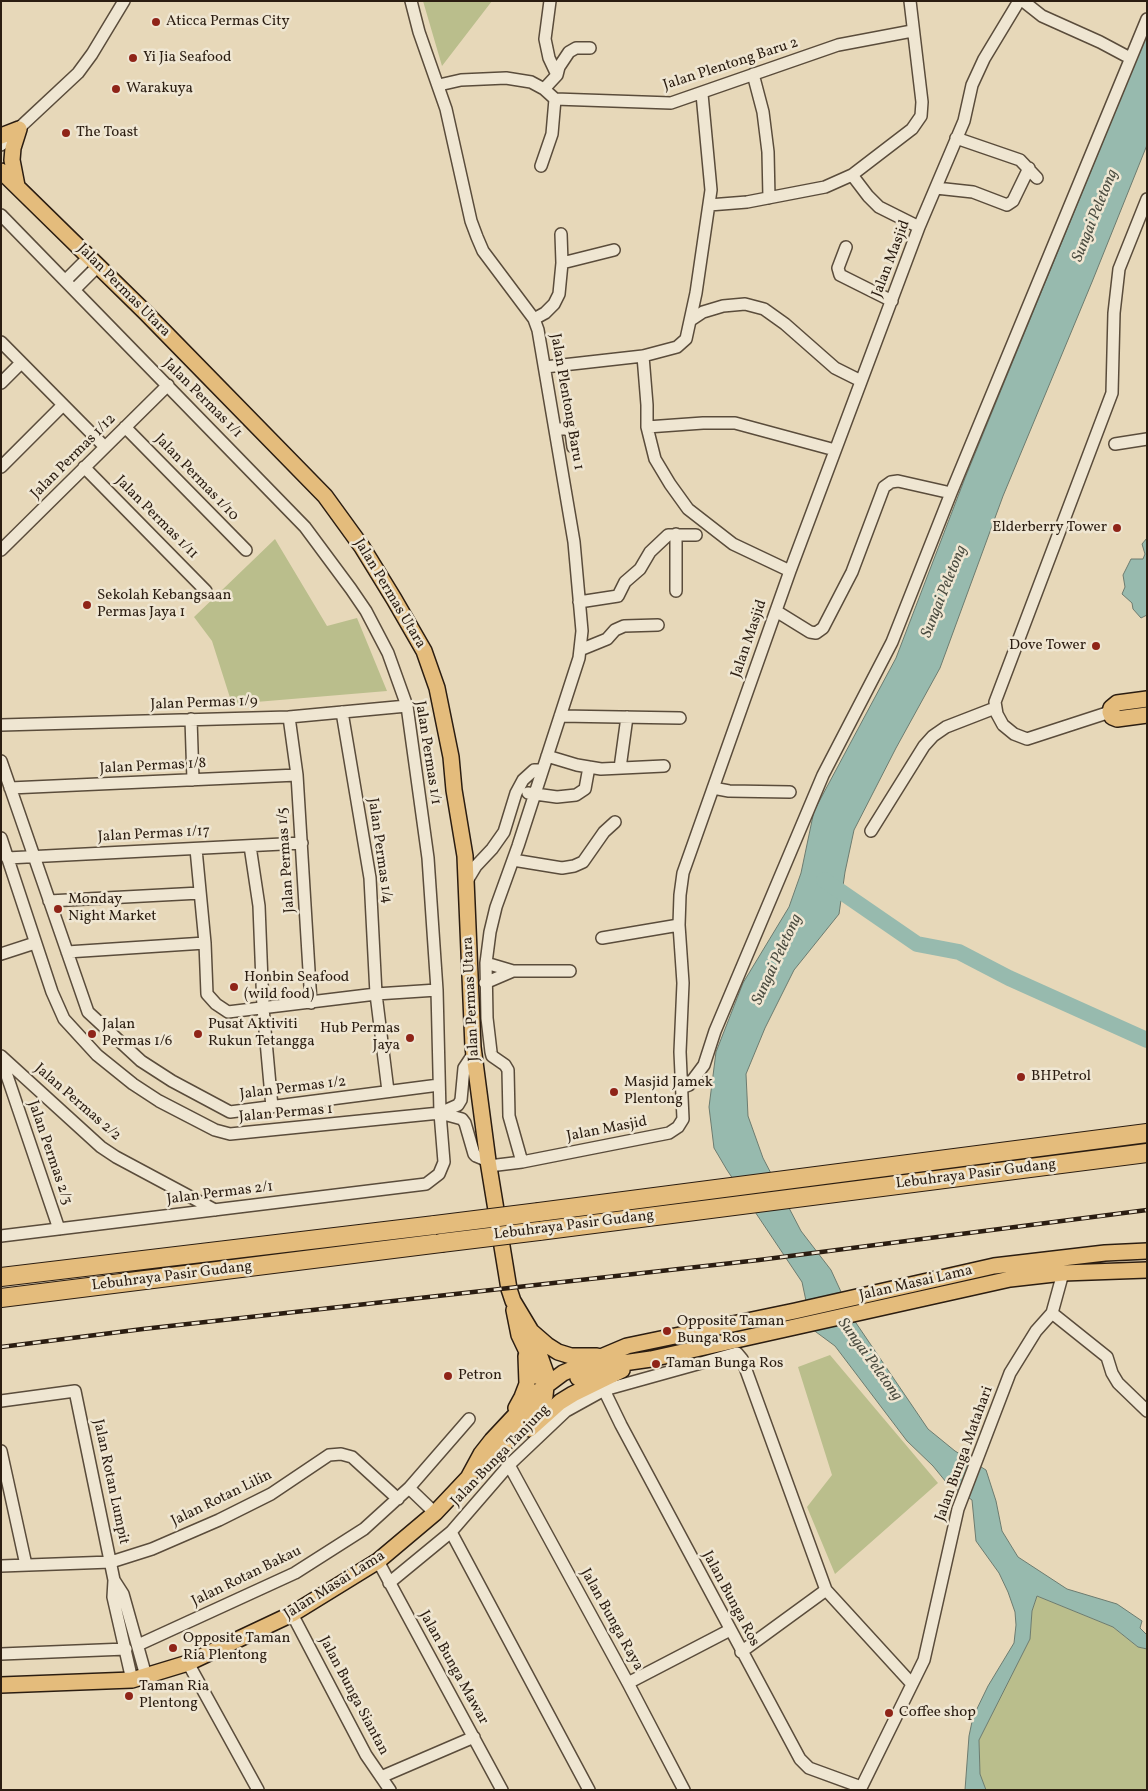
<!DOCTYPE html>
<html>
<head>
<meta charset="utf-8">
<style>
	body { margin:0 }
	#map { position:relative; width:1148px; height:1791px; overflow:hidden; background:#e7d8b9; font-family:Vollkorn,serif }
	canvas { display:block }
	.frame { position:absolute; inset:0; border:2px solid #2b1d11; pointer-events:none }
</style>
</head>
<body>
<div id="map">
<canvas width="1148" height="1791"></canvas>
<div class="frame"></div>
</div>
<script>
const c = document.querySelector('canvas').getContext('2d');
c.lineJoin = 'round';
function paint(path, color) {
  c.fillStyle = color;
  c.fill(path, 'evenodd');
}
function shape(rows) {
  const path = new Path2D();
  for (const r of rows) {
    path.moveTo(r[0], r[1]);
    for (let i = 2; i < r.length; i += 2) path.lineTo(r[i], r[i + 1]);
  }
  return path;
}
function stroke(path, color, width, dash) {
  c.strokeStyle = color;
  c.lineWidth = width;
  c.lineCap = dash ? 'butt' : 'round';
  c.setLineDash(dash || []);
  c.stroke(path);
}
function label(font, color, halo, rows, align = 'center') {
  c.font = font + ' Vollkorn,serif';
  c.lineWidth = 5;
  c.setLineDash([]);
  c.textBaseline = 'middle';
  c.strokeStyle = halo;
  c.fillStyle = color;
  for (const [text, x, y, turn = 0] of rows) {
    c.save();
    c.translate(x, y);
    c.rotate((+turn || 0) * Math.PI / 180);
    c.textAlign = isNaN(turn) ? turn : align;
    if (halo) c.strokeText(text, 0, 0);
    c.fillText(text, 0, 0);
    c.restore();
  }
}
paint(shape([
	[423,1,492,1,442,66],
	[275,539,327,626,357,618,387,691,232,704,212,641,194,617],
	[830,1355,938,1483,835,1574,807,1507,832,1475,798,1367],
	[1037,1596,1113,1627,1138,1647,1147,1649,1147,1790,986,1790,980,1774,979,1740,1030,1639,1032,1611]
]), '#babe8c');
const water = shape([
	[1147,34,1147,145,1092,282,1003,496,940,668,896,748,854,830,845,872,839,914,794,970,765,1028,746,1074,748,1116,763,1158,801,1231,831,1270,854,1320,928,1429,955,1451,986,1470,996,1501,1002,1531,1018,1557,1067,1589,1117,1604,1142,1621,1140,1628,1147,1635,1147,1649,1138,1647,1113,1627,1037,1596,1032,1611,1030,1639,979,1740,980,1774,986,1790,965,1790,969,1736,973,1717,988,1686,1014,1643,1016,1625,1015,1612,1008,1592,999,1573,976,1541,972,1500,946,1482,933,1466,907,1441,835,1346,812,1329,802,1282,727,1170,714,1148,709,1107,716,1052,743,983,789,907,801,873,814,811,896,658,965,478,1147,34],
	[1147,538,1147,615,1141,618,1133,609,1132,603,1122,594,1125,587,1123,575,1131,559,1143,559,1145,554,1142,544,1147,538]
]);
paint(water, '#97baae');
stroke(water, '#6c7b6f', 1);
stroke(shape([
	[824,880,917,944,959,952,1009,978,1147,1040]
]), '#97baae', 16);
const minor = shape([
	[411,1,419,32,446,109,471,221,477,237,483,251,534,319,538,330,574,542,582,631,579,658,518,846,496,907,490,932,486,963,487,1018,491,1052,492,1056,505,1065,508,1070,509,1116,522,1162],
	[550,1,545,39,549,58,557,75],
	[1023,1,1042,16,1100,42,1130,58],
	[753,74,763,112,768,152,769,198],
	[439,85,461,80,506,78,531,82,544,89,555,99],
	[544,89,557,75,559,67,569,52,576,48,590,48],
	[555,99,671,103,838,45,912,31],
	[956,138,1020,160,1037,178],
	[1,145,78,73,92,54,124,1],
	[541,166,552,134,555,99],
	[852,175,868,196,879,207,919,227],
	[936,188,973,192,1007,205,1013,201,1029,168],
	[709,205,747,202,825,187,852,175,912,129,921,116,922,102,910,1],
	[1,215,305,527,351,589,366,611,388,653,407,706,428,858,437,990,440,1113,444,1162,439,1174,426,1184,1,1236],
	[561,234,562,263],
	[846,247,838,268,840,275,892,301],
	[66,280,89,257],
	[75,289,98,266],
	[534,319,545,313,554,304,559,294,562,263,614,250],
	[691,320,703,312,723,306,745,304,764,309,785,324,835,368,861,381],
	[1,342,105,447],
	[643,356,647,405,647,427,703,423,735,423,835,450],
	[545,367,643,356,677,347,686,339,696,293,711,190,702,94],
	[1,383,21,363],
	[125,427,246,550],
	[647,427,655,459,670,484,688,509,733,544,790,571],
	[555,429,567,429,571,432,573,447],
	[1115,444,1147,439],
	[1,467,63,405],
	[84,467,206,591],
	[676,534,676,591],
	[1,550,168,385],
	[579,602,618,596,625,582,640,569,650,552,668,535,696,535],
	[776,611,810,632,816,633,823,628,852,572,884,487,891,482,898,481,951,493],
	[580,650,607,639,615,630,624,626,658,625],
	[342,712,370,878,376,994,388,1091],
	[1110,712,1027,739,1014,734,1003,725,997,714,995,702,1112,393,1114,313,1119,269,1147,199],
	[560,716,680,718],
	[289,717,297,775,311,1003],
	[191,719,193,780],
	[1,725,289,717,407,706],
	[547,756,577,765,601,769,664,766],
	[1,761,88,1012,141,1061,172,1081,230,1112,439,1085],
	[620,768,627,717],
	[10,788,297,775],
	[713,788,729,791,790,792],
	[528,793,557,797,576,795,585,789,589,767],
	[871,831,924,746,933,736,946,727,995,708],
	[1,838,52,992,64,1019,97,1055,133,1084,159,1101,215,1130,230,1134,440,1113,458,1105,461,1100,464,1068,474,1053],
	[250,846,259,906,263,1008,272,1107],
	[196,849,205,943,207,994,216,1004,228,1012,376,994,437,990],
	[7,858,302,843],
	[513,860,562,868,574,866,583,862,604,832,615,822],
	[467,881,476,866,492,849,504,832,516,793,523,780,534,770,542,770],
	[49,901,200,893],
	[602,938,679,925],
	[67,952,205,943],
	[1,954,35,943],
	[486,963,513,971,570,971],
	[485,983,513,971],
	[1,1056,101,1147,116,1157,215,1210],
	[1,1058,59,1229],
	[681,1088,689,1085,704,1065,715,1031,823,775,892,642,951,493,1147,19],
	[440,1113,462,1119,465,1123,474,1154,476,1156,488,1161],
	[489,1166,522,1162,669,1133,678,1127,683,1119,680,1052,683,983,679,925,680,895,683,873,790,571,919,227,964,121,972,85,984,59,1019,1],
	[1052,1313,1107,1357,1112,1373,1118,1383,1147,1411],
	[604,1390,621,1425,800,1759,809,1768,861,1787],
	[1,1401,75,1391,114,1580,113,1597,132,1680],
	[1,1451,26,1565],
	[509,1465,628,1683,684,1790],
	[409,1488,435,1513],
	[451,1532,589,1790],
	[378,1561,502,1790],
	[1,1566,111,1562,152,1549,219,1520,271,1494,329,1455,341,1454,352,1457,398,1499],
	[114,1580,123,1594,146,1676],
	[389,1583,451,1532,509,1465,566,1411,604,1390,737,1353,742,1359,826,1590,912,1684],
	[292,1614,366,1755,390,1790],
	[138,1645,295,1573,364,1529,409,1488,469,1419],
	[741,1652,826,1590],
	[1,1654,126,1649],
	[188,1663,258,1790],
	[628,1683,730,1630],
	[381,1777,474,1737],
	[860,1790,924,1660,958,1509,1010,1373,1036,1331,1052,1313,1063,1273]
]);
const major = shape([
	[1,136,19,129],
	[1,171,145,312,325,496,362,547,394,599,424,651,437,688,451,757,454,790,465,856,473,1047,488,1161,509,1289,513,1301,531,1331,547,1376,545,1396,539,1406,490,1460],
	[17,186,12,160,13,148,19,129],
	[1147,699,1117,703,1111,708,1110,712,1112,717,1117,719,1147,715],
	[514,1310,519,1335,539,1377],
	[532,1332,547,1345,558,1352,571,1356,597,1356],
	[578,1378,594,1371,623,1363,651,1359,1010,1279,1063,1273,1147,1270],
	[516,1408,522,1397,527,1384,526,1356],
	[530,1429,560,1402,573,1394,622,1370],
	[1,1685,132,1680,188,1663,292,1614,378,1561,435,1513,468,1478,481,1454,492,1440,535,1394,563,1373,627,1346,795,1311,994,1266,1105,1253,1147,1251]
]);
const highway = shape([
	[539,1212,1147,1133],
	[539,1231,1147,1153],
	[1,1277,435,1225],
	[1,1298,441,1243]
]);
stroke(minor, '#5a4c3b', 14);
stroke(major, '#2b1d11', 18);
stroke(highway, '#2b1d11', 20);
stroke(minor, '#efe6d2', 11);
stroke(major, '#e4bc7c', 15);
stroke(highway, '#e4bc7c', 18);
const rail = shape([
	[1,1347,143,1329,759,1260,1147,1210]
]);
stroke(rail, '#2b1d11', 4.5);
stroke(rail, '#efe6d2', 2.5, [8]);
const highwayBridge = shape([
	[435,1225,539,1212],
	[441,1243,539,1231]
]);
stroke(highwayBridge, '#2b1d11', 20, []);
stroke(highwayBridge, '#e4bc7c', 18);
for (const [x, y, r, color] of [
	[156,22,5,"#8f2418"],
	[133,58,5,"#8f2418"],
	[116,89,5,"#8f2418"],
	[66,133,5,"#8f2418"],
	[1117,528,5,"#8f2418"],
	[87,605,5,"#8f2418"],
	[1096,646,5,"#8f2418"],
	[58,909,5,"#8f2418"],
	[234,987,5,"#8f2418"],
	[92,1034,5,"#8f2418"],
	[198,1034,5,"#8f2418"],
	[410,1038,5,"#8f2418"],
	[1021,1077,5,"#8f2418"],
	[614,1092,5,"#8f2418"],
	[667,1331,5,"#8f2418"],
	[656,1364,5,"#8f2418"],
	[448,1376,5,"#8f2418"],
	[173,1648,5,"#8f2418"],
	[129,1696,5,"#8f2418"],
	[889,1713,5,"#8f2418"]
]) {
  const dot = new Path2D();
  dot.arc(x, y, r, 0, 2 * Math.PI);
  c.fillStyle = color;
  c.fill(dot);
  stroke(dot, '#efe6d2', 2);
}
label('15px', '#2b1d11', '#efe6d2', [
	["Aticca Permas City",166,22],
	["Yi Jia Seafood",143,58],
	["Warakuya",126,89],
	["The Toast",76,133],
	["Elderberry Tower",1107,528,"right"],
	["Sekolah Kebangsaan",97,596],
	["Permas Jaya 1",97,613],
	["Dove Tower",1086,646,"right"],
	["Monday",68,900],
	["Night Market",68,917],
	["Honbin Seafood",244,978],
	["(wild food)",244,995],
	["Jalan",102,1025],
	["Permas 1/6",102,1042],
	["Pusat Aktiviti",208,1025],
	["Rukun Tetangga",208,1042],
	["Hub Permas",400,1029,"right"],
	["Jaya",400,1046,"right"],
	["BHPetrol",1031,1077],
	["Masjid Jamek",624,1083],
	["Plentong",624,1100],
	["Opposite Taman",677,1322],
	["Bunga Ros",677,1339],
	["Taman Bunga Ros",666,1364],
	["Petron",458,1376],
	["Opposite Taman",183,1639],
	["Ria Plentong",183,1656],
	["Taman Ria",139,1687],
	["Plentong",139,1704],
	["Coffee shop",899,1713]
], 'left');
label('15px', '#2b1d11', '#efe6d2', [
	["Jalan Plentong Baru 2",731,65,-18],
	["Jalan Masjid",892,259,-69],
	["Jalan Permas Utara",123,291,45],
	["Jalan Permas 1/1",202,399,45],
	["Jalan Plentong Baru 1",566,402,80],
	["Jalan Permas 1/12",74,457,-45],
	["Jalan Permas 1/10",196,478,46],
	["Jalan Permas 1/11",156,518,45],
	["Jalan Permas Utara",389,594,59],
	["Jalan Masjid",750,639,-71],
	["Jalan Permas 1/9",204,704,-2],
	["Jalan Permas 1/1",427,753,81],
	["Jalan Permas 1/8",153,767,-3],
	["Jalan Permas 1/17",154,835,-3],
	["Jalan Permas 1/4",379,851,82],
	["Jalan Permas 1/5",287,860,-94],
	["Jalan Permas Utara",472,999,-93],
	["Jalan Permas 1/2",293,1089,-7],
	["Jalan Permas 2/2",77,1103,41],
	["Jalan Permas 1",286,1114,-5],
	["Jalan Masjid",607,1130,-11],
	["Jalan Permas 2/3",49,1153,71],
	["Lebuhraya Pasir Gudang",976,1175,-7],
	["Jalan Permas 2/1",220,1194,-7],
	["Lebuhraya Pasir Gudang",574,1226,-7],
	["Lebuhraya Pasir Gudang",172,1277,-7],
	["Jalan Masai Lama",916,1284,-13],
	["Jalan Bunga Matahari",965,1454,-70],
	["Jalan Bunga Tanjung",501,1456,-46],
	["Jalan Rotan Lumpit",110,1482,78],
	["Jalan Rotan Lilin",222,1499,-26],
	["Jalan Rotan Bakau",247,1577,-26],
	["Jalan Masai Lama",335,1586,-32],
	["Jalan Bunga Ros",730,1599,62],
	["Jalan Bunga Raya",611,1620,61],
	["Jalan Bunga Mawar",453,1668,61],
	["Jalan Bunga Siantan",353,1696,62]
]);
label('italic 16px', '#4b4c40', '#efe6d2', [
	["Sungai Peletong",1096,216,-68],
	["Sungai Peletong",945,592,-68],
	["Sungai Peletong",778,960,-65],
	["Sungai Peletong",869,1360,54]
]);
</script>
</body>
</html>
